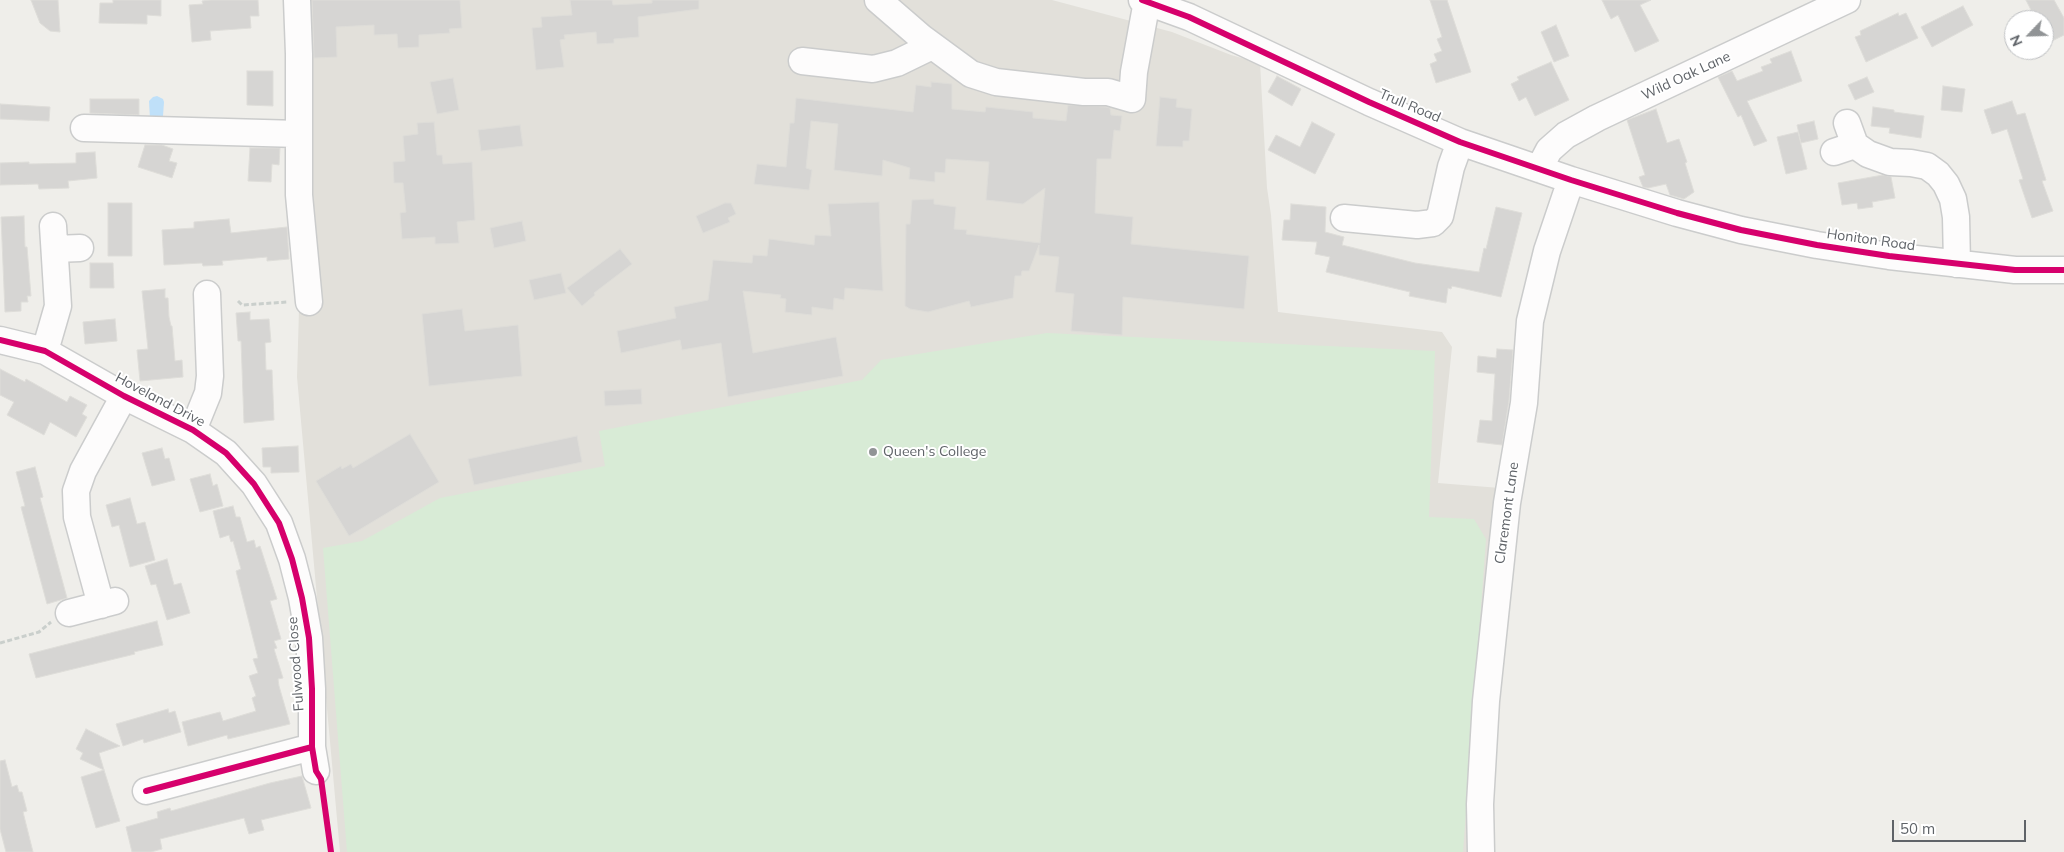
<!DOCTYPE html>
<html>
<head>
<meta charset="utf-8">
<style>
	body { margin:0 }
	#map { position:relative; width:2064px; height:852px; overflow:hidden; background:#efeeea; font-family:Mulish,sans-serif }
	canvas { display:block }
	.north { position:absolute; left:2004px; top:10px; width:50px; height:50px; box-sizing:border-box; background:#fff; border:1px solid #bfc1c3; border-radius:50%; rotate:246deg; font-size:14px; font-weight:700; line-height:20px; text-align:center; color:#5f6368 }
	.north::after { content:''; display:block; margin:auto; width:18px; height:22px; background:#919496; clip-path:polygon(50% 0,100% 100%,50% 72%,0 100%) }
	.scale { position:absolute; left:1892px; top:820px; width:134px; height:22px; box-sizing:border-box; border:2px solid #5f6368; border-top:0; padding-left:6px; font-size:15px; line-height:18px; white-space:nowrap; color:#5f6368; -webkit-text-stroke:4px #fff; paint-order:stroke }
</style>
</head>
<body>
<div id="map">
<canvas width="2064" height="852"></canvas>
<div class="north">N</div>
<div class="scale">50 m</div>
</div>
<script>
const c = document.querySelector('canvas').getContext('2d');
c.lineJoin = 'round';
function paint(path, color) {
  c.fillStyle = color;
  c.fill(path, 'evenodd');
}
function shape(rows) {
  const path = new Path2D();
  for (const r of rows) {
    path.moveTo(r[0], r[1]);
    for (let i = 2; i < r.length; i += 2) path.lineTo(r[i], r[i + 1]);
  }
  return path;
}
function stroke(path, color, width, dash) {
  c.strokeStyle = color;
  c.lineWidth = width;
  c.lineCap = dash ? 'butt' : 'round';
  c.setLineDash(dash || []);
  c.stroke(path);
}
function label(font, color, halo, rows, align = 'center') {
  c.font = font + ' Mulish,sans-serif';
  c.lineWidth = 4;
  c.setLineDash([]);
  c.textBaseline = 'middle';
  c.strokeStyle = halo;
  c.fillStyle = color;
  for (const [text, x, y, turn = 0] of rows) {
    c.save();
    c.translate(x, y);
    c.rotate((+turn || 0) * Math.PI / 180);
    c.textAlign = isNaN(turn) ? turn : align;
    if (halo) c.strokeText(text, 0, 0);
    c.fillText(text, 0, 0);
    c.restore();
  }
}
paint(shape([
	[287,0,1052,0,1172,32,1231,55,1260,63,1267,188,1271,215,1278,312,1442,332,1452,347,1438,483,1500,488,1491,528,1474,683,1468,852,340,852,297,377,299,310]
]), '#e2e0da');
paint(shape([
	[1047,333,1435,351,1429,517,1474,519,1486,539,1463,852,347,852,323,548,362,541,440,498,605,466,599,431,862,380,881,360]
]), '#d8ebd6');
paint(shape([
	[157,96,163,99,164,102,163,116,162,119,150,119,149,101,153,97]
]), '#bfe0f9');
const building = shape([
	[31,0,58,0,60,32,50,31,40,23,31,0],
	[113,0,161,0,161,16,147,15,147,24,99,23,100,3,113,3,113,0],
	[210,0,258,0,259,16,250,16,251,28,210,31,211,40,192,42,189,5,203,4,202,1,210,0],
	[312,0,460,0,462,28,449,29,450,33,419,35,419,47,398,48,397,34,374,35,374,25,336,27,337,57,314,58,312,0],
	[570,0,612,0,613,5,652,3,652,0,699,0,699,9,638,17,639,37,614,39,614,43,597,44,596,32,564,35,565,39,560,40,564,67,536,70,532,28,542,27,541,17,572,15,570,0],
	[1430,0,1447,0,1471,72,1436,83,1430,64,1437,61,1434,54,1442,51,1437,39,1442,37,1430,0],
	[1602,0,1651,0,1640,5,1659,41,1635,52,1618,15,1611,19,1602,0],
	[2026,0,2054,0,2064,18,2064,35,2044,45,2044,20,2036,20,2026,0],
	[1963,6,1973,25,1932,47,1921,27,1963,6],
	[1898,13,1899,16,1906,13,1918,38,1866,62,1855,37,1861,35,1860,31,1898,13],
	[1556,25,1569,56,1554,62,1541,32,1556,25],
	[1791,51,1802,81,1747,101,1767,141,1754,146,1741,115,1738,117,1718,77,1732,71,1737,81,1763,71,1761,67,1772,63,1770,59,1791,51],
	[1551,62,1569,100,1535,116,1526,97,1519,101,1511,84,1519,80,1517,77,1551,62],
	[247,71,273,71,273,106,247,105,247,71],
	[1277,76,1301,89,1292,106,1268,92,1277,76],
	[1867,77,1874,92,1855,100,1848,85,1867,77],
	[453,78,459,110,437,114,430,82,453,78],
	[931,82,952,84,952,109,985,112,986,107,1033,112,1033,118,1066,121,1068,105,1106,107,1110,108,1111,115,1122,116,1120,131,1114,130,1111,159,1097,159,1095,213,1133,217,1131,244,1249,256,1244,309,1123,297,1122,335,1071,331,1074,294,1055,292,1059,257,1039,255,1039,245,1029,271,1022,271,1021,276,1015,276,1013,298,971,307,969,301,928,312,910,309,905,306,906,224,910,224,912,200,934,199,934,204,956,207,954,229,967,230,966,234,1040,243,1045,188,1023,204,986,200,989,162,946,159,945,173,935,172,935,182,909,179,910,168,883,160,882,176,834,170,838,124,811,121,806,168,812,170,809,190,754,184,757,164,786,167,790,123,794,123,796,98,913,112,916,85,931,87,931,82],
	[1943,86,1965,89,1962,112,1941,110,1943,86],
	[1160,97,1177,99,1176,107,1192,109,1189,141,1183,141,1183,147,1156,146,1160,97],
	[90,99,139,99,139,115,90,113,90,99],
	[2012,101,2017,115,2025,113,2046,180,2042,181,2053,211,2032,218,2019,180,2023,179,2007,129,1992,134,1984,110,2012,101],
	[0,104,50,107,49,121,0,119,0,104],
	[1873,107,1894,110,1894,112,1924,116,1921,138,1889,133,1890,128,1871,126,1873,107],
	[1656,109,1667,143,1679,139,1687,162,1685,163,1694,192,1684,199,1670,195,1666,184,1648,188,1643,187,1639,177,1645,175,1627,120,1656,109],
	[1814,121,1818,139,1801,143,1797,125,1814,121],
	[434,122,437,155,442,155,443,164,472,162,475,220,457,222,459,243,435,244,435,237,402,239,400,213,406,212,403,183,394,183,393,162,405,161,403,136,418,134,417,123,434,122],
	[1312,122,1335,134,1315,174,1268,150,1276,135,1300,147,1312,122],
	[520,125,523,146,481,151,478,130,520,125],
	[1798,132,1807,169,1786,174,1777,137,1798,132],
	[145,145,162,145,173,149,169,161,177,163,172,178,138,167,145,145],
	[250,148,280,148,279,165,272,164,271,182,248,181,250,148],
	[95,152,97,178,68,181,69,188,39,189,38,184,0,185,0,163,29,162,29,164,76,163,76,153,95,152],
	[1883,175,1891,177,1895,198,1872,202,1873,207,1858,209,1857,203,1842,205,1838,183,1883,175],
	[879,202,883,291,845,288,844,300,834,298,833,310,812,307,812,315,785,312,786,299,780,298,781,295,743,291,753,353,836,337,843,376,728,397,721,343,682,350,680,340,621,353,617,331,676,318,674,307,708,300,713,260,752,263,753,255,767,256,769,239,814,245,815,235,831,236,828,204,879,202],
	[108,203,132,203,132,256,108,256,108,203],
	[725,203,731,203,736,214,728,218,730,222,703,233,696,216,725,203],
	[1291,204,1326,207,1325,232,1344,237,1342,245,1415,263,1479,272,1484,248,1486,249,1496,207,1522,213,1501,297,1452,286,1451,289,1448,288,1446,303,1409,296,1410,292,1326,272,1330,257,1315,254,1317,242,1282,240,1284,220,1290,220,1291,204],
	[24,216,25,247,27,247,31,296,27,296,28,302,21,302,21,311,5,312,1,217,24,216],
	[229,219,231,233,287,227,289,259,267,261,267,257,222,261,223,265,203,266,202,263,164,265,162,230,194,228,194,222,229,219],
	[522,221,526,241,494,248,490,228,522,221],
	[620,249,632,264,594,293,595,295,582,306,567,288,620,249],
	[90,263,113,263,114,288,90,288,90,263],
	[561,273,566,293,534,300,529,280,561,273],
	[165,289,165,298,168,298,169,317,171,326,172,326,175,361,182,360,183,377,140,381,137,350,148,349,142,291,165,289],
	[462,309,465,331,518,325,522,376,429,386,422,314,462,309],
	[250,312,250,320,269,319,271,342,265,343,266,370,272,370,274,420,244,423,241,341,238,341,236,313,250,312],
	[115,319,117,341,85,344,83,322,115,319],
	[1497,349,1513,350,1509,400,1502,445,1477,442,1480,420,1492,421,1495,374,1477,372,1478,356,1496,358,1497,349],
	[0,369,25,382,26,379,67,402,70,396,87,405,82,414,87,417,76,437,50,422,44,435,7,415,14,402,0,395,0,369],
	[641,389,642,404,605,406,604,391,641,389],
	[410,434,439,482,349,536,316,481,341,466,342,469,351,464,353,468,410,434],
	[577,436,582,462,474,485,468,459,577,436],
	[298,446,299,472,271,473,271,467,263,467,262,448,298,446],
	[162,448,165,459,169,458,175,480,152,486,142,453,162,448],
	[35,467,43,497,40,498,67,598,47,604,21,507,25,506,16,472,35,467],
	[210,474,213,486,217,484,223,506,200,512,190,479,210,474],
	[130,498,137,524,145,522,155,560,130,567,119,525,112,527,106,505,130,498],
	[233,506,236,517,240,517,247,542,254,540,256,548,260,546,277,599,270,601,281,639,274,641,277,648,274,649,283,678,278,679,279,686,290,724,228,739,227,735,188,746,182,722,220,712,223,721,256,711,252,698,256,696,249,676,258,673,253,659,258,658,236,571,241,569,233,541,231,542,229,535,220,538,213,511,233,506],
	[167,559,174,585,181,583,190,613,167,620,156,584,151,585,145,566,167,559],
	[157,621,163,645,134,652,135,654,36,678,29,654,157,621],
	[168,709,169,713,175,711,181,732,144,743,143,739,123,746,116,724,168,709],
	[86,729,120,746,99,753,104,770,80,759,83,753,76,749,86,729],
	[5,760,12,787,17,785,19,792,22,792,27,811,23,812,33,852,6,852,0,829,0,761,5,760],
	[104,770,120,821,96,828,81,777,104,770],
	[302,776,311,808,261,820,264,830,249,834,244,818,160,839,162,849,151,852,132,852,126,827,158,818,157,812,170,808,171,811,270,783,302,776]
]);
paint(building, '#d6d5d3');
stroke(building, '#deddd9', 1);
const minor = shape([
	[297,0,299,54,299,195,309,302],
	[878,0,922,38,971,74,996,82,1084,92,1108,92,1132,99,1134,72,1147,1],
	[1142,0,1189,17,1369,102,1460,142,1571,180,1677,213,1741,230,1817,245,1889,256,2015,270,2064,270],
	[802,61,873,69,897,63,932,46],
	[1847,123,1855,145],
	[84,128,299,134],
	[1834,152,1855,145,1868,154,1890,162,1911,163,1927,166,1938,174,1946,184,1953,199,1956,217,1957,264],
	[1539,169,1549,150,1566,135,1597,118,1847,0],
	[1344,218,1417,225,1433,223,1440,216,1451,167,1460,142],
	[55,249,80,248],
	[0,340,45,351,124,396,193,430,226,453,254,484,279,523,292,559,302,598,309,638,312,689,312,747,146,791],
	[45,351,58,306,53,226],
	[193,430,208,393,210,376,207,294],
	[101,605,77,517,76,491,83,471,124,396],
	[69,613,115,601],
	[312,747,316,771],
	[1481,852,1480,804,1486,701,1507,503,1524,403,1530,321,1547,251,1571,180]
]);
stroke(minor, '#cbcccc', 29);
stroke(shape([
	[238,301,242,305,288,302],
	[0,643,39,632,51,622]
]), '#cacfcc', 3, [5, 2.5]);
stroke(minor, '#fdfcfc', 26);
stroke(shape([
	[1142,0,1189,17,1369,102,1460,142,1571,180,1677,213,1741,230,1817,245,1889,256,2015,270,2064,270],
	[0,340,45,351,124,396,193,430,226,453,254,484,279,523,292,559,302,598,309,638,312,689,312,747,146,791],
	[312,747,316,771,321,779,331,852]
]), '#d6006c', 6);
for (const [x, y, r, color] of [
	[873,452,5,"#919496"]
]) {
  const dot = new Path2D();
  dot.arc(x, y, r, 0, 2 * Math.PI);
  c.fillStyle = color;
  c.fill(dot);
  stroke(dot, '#fff', 2);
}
label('14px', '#5f6368', '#fff', [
	["Wild Oak Lane",1686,76,-25],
	["Trull Road",1410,106,23],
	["Honiton Road",1871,240,8],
	["Hoveland Drive",160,400,28],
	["Claremont Lane",1507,513,-82],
	["Fulwood Close",296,664,-94]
]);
label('14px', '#5f6368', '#fff', [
	["Queen's College",883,452]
], 'left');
</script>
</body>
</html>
